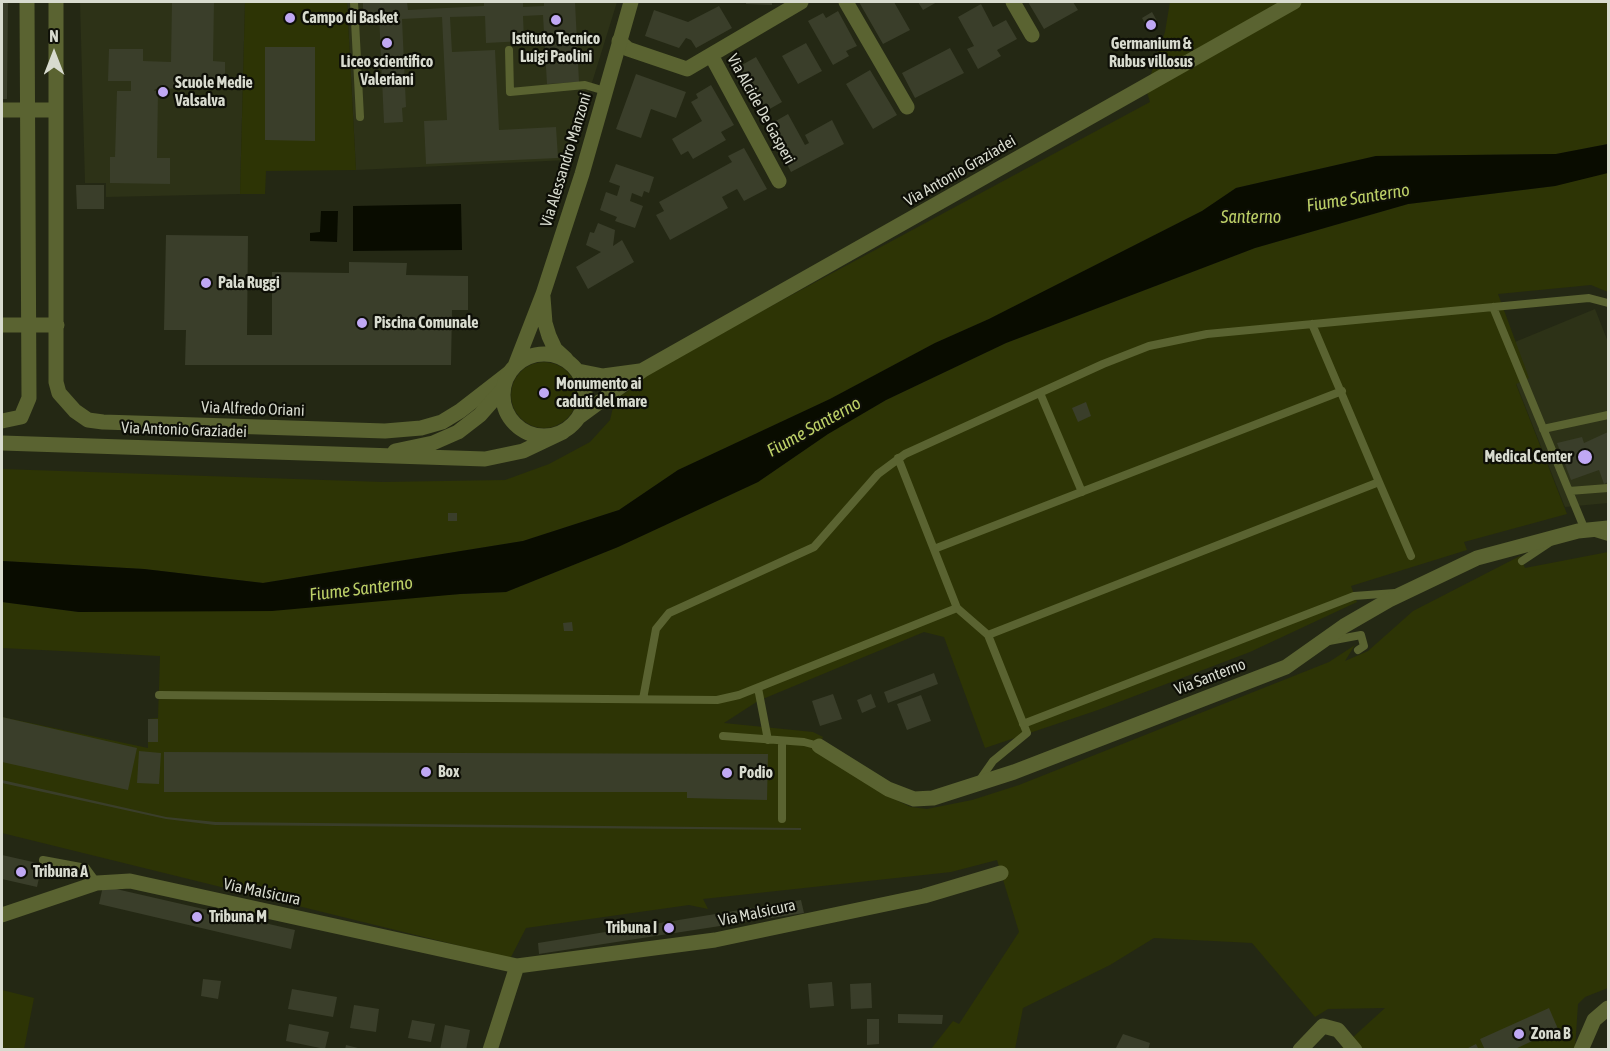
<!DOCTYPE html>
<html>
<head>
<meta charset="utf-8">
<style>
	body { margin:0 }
	#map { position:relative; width:1610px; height:1051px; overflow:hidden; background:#242814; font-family:"Asap Condensed",sans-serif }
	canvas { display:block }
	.frame { position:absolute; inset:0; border:3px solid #d8dbcf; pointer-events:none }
	.north { position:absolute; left:24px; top:24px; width:60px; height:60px; -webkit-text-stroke:4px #0e0f07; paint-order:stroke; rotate:0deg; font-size:16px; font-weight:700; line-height:24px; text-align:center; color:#d8dbcf }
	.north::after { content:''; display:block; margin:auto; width:21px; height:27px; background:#d8dbcf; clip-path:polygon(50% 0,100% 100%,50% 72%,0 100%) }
</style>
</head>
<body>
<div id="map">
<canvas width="1610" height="1051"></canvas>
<div class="frame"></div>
<div class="north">N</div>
</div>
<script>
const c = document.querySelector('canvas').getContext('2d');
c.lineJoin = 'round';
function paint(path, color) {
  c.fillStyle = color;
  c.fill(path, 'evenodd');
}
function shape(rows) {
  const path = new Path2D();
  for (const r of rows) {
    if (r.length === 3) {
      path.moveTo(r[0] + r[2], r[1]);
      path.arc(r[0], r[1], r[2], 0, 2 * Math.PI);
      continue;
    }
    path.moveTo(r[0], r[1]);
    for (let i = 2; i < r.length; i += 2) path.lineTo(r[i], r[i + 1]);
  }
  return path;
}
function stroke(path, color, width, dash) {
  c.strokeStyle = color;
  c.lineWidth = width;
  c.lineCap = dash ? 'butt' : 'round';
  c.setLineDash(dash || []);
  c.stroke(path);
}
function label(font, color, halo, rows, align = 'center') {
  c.font = font + ' "Asap Condensed",sans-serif';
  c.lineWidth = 4.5;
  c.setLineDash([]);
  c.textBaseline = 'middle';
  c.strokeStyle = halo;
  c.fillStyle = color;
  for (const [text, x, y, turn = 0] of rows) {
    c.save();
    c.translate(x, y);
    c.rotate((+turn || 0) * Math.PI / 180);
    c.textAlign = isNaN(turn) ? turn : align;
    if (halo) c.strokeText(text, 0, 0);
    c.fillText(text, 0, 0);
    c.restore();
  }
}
paint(shape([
	[80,2,245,2,240,194,106,197,106,183,85,183],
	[347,2,617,2,568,160,356,170],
	[1595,309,1608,342,1608,503,1565,507,1516,383,1515,342]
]), '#2d3217');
paint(shape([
	[245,2,347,2,356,170,266,171,265,194,240,194],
	[1170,2,1608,2,1608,144,1556,154,1376,156,1236,188,1202,211,989,319,935,343,830,399,678,470,619,510,523,541,263,583,144,569,2,561,2,469,383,482,505,480,549,464,590,442,610,420,615,399,642,383,643,375,1150,102,1146,89,1165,32],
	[1608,172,1608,292,1591,285,1498,294,1529,378,1516,384,1567,514,1464,542,1467,550,1351,586,1357,602,1250,652,1098,710,985,748,944,637,924,632,758,701,724,723,813,732,823,737,819,746,898,801,911,807,927,809,972,800,1019,785,1329,662,1355,645,1345,661,1368,651,1413,611,1520,556,1525,568,1608,552,1608,988,1585,997,1578,1004,1575,1049,1340,1049,1385,1008,1328,1009,1315,1017,1252,943,1154,938,1110,965,1023,1008,1015,1049,931,1049,953,1021,959,1024,1019,932,997,860,951,872,703,899,708,909,689,905,526,928,511,957,505,957,2,833,2,717,148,748,148,719,158,718,160,656,2,648,2,602,79,612,506,592,618,547,758,482,828,434,886,400,1006,343,1255,248,1408,204,1555,186],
	[544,395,33],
	[2,990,34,998,24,1049,2,1049]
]), '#2d3405');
paint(shape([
	[1608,144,1608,173,1555,186,1408,204,1255,248,1006,343,886,400,828,434,758,482,618,547,506,592,460,594,272,611,79,612,2,602,2,561,144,569,263,583,523,541,619,510,678,470,830,399,935,343,989,319,1202,211,1236,188,1376,156,1556,154],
	[461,204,462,250,353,251,353,206],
	[321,211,338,211,337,242,310,241,310,233,320,232]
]), '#090c00');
paint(shape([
	[2,2,8,2,7,99,2,99],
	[172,2,214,2,213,61,225,62,225,87,155,89,154,91,158,91,157,158,170,158,170,184,110,183,110,157,115,157,117,91,131,91,131,81,108,81,109,49,143,49,143,61,171,62],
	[363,2,407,2,408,10,484,6,484,2,523,2,523,7,544,6,544,2,575,2,579,82,547,84,543,15,523,16,524,41,486,43,485,16,450,17,452,52,495,50,499,130,556,127,558,158,426,164,424,121,447,120,442,17,402,19,406,107,402,108,403,122,384,123,379,14,363,14],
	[746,2,772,2,772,5,746,4],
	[859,2,894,2,910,30,883,44],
	[918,2,937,2,923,10],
	[1028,2,1073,2,1078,10,1044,29],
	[981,4,993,27,1006,20,1017,39,997,50,1001,56,978,69,967,49,974,46,958,17],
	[719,6,732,28,696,48,691,40,686,38,679,48,645,36,654,10,688,22],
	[838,11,857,46,846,51,849,56,833,65,808,21,823,13,826,18],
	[1152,12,1157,21,1147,27,1142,18],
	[806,43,822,71,798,84,782,56],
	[265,47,315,47,315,141,265,140],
	[950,48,964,73,915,98,902,73],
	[756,57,782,102,759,115,733,70],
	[870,70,897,115,873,129,846,84],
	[636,74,686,92,676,118,651,109,641,138,616,129],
	[711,85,734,125,721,132,726,140,693,159,688,151,681,155,672,139,702,121,691,102,698,98,696,94],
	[788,114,805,145,809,143,805,135,832,120,844,144,791,172,767,126],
	[744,148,767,189,744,201,737,189,722,197,728,208,670,240,656,215,664,211,659,202,732,162,728,156],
	[616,164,654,177,649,193,644,191,642,197,632,193,630,201,643,206,635,228,615,221,617,217,600,210,606,192,617,196,620,186,609,182],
	[76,185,104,185,104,209,77,209],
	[598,223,615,230,613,246,622,240,634,262,588,289,576,267,601,252,586,245,590,232,594,233],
	[166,235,248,236,247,335,272,335,272,272,349,273,349,262,407,263,406,275,468,276,468,310,452,310,451,365,185,365,186,330,164,330],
	[1086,402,1091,416,1078,422,1072,408],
	[1608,432,1608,482,1604,484,1599,470,1571,480,1557,443,1582,437,1584,443],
	[448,513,457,513,457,521,448,521],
	[572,622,573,631,564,631,563,623],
	[934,673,938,684,888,703,884,692],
	[833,694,842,719,820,726,812,701],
	[871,694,876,707,862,713,857,700],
	[921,695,931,721,907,730,897,704],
	[2,717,137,748,128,790,2,762],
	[148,719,158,719,158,742,148,742],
	[139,751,161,753,159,784,137,783],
	[164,752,768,754,767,800,687,798,687,792,164,792],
	[2,780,166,817,216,822,801,828,801,830,215,825,166,819,2,783],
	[2,855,42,864,37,887,2,879],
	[103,886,295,930,291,949,99,904],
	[801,900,804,913,539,954,538,943],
	[203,979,221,981,218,999,201,996],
	[832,982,834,1006,810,1008,808,984],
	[871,983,872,1008,851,1009,850,984],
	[292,989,337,997,333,1017,288,1009],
	[354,1005,379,1009,376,1032,350,1028],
	[1549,1008,1558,1029,1513,1050,1485,1050,1480,1039],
	[898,1014,943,1015,942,1024,898,1023],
	[867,1019,879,1019,879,1044,867,1045],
	[412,1020,435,1024,431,1042,408,1038],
	[289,1024,329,1032,325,1049,286,1041],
	[445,1025,470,1030,466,1050,440,1050],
	[1123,1034,1150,1043,1148,1050,1115,1050],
	[1476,1044,1479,1050,1464,1050],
	[346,1045,362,1049,361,1050,345,1050]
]), '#3a3e2a');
stroke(shape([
	[354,2,360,117],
	[509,50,510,92,585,85,605,91],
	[1493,307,1585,530,1608,537],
	[1312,324,1379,482],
	[1040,393,1082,492],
	[1543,429,1608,415],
	[898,458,957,608,988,635,1027,733,993,761,979,781],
	[1569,491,1608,488],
	[934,549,1342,391],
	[1522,561,1549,543],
	[988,635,1379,482,1411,556],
	[1329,641,1361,635,1364,646,1358,650],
	[758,688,768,740],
	[159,695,717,700,739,695,957,608],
	[643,699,656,629,669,613,814,547,878,474,905,454,1103,364,1149,346,1207,334,1589,298,1608,303],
	[1023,724,1354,596,1395,593],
	[723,736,804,742,819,746],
	[782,819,782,741],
	[43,860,86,868,97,883]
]), '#5a6331', 8);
stroke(shape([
	[56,2,56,382,59,393,75,411,88,420,103,422,385,431,421,428,442,422,460,411,509,373],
	[846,2,907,107],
	[1013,2,1032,35],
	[619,41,628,49,687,69,801,2],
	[711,55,779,181],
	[2,110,56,110],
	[2,325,57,325],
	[2,421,21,417,29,398,27,2],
	[819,746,888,789,914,799,933,798,1014,772,1286,667,1344,626,1389,600,1477,558,1578,531,1608,528],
	[2,915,97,883,130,881,517,966,715,940,924,896,1001,873],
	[490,1050,517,966],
	[1300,1050,1323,1026,1338,1030,1355,1050]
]), '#5a6331', 15);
stroke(shape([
	[543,297,545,323,549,336,555,349,566,359],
	[544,395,41],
	[515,366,543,294,582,174,631,2],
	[578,371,603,376,640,371],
	[579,417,643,370,1294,2],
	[2,443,485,459,523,451,563,432],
	[395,451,433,443,458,432,480,415,503,389],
	[1581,1050,1594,1020,1608,1008]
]), '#5a6331', 15);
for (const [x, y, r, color] of [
	[290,18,6,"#c0a8f4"],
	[556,20,6,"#c0a8f4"],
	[1151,25,6,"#c0a8f4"],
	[387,43,6,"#c0a8f4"],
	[163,92,6,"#c0a8f4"],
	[206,283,6,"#c0a8f4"],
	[362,323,6,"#c0a8f4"],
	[544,393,6,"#c0a8f4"],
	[1585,457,8,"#c0a8f4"],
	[426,772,6,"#c0a8f4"],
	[727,773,6,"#c0a8f4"],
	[21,872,6,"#c0a8f4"],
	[197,917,6,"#c0a8f4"],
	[669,928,6,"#c0a8f4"],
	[1519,1034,6,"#c0a8f4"]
]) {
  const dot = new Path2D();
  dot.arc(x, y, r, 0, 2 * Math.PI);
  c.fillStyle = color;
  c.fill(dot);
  stroke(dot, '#0e0f07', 2);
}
label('bold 16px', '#d8dbcf', '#0e0f07', [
	["Campo di Basket",302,18],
	["Istituto Tecnico",556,39,"center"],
	["Luigi Paolini",556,57,"center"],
	["Germanium &",1151,44,"center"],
	["Rubus villosus",1151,62,"center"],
	["Liceo scientifico",387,62,"center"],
	["Valeriani",387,80,"center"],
	["Scuole Medie",175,83],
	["Valsalva",175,101],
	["Pala Ruggi",218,283],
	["Piscina Comunale",374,323],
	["Monumento ai",556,384],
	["caduti del mare",556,402],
	["Medical Center",1572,457,"right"],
	["Box",438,772],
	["Podio",739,773],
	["Tribuna A",33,872],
	["Tribuna M",209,917],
	["Tribuna I",657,928,"right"],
	["Zona B",1531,1034]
], 'left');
label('16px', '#d8dbcf', '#0e0f07', [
	["Via Alcide De Gasperi",761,109,61],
	["Via Alessandro Manzoni",566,160,-73],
	["Via Antonio Graziadei",960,171,-30],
	["Via Alfredo Oriani",253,409,2],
	["Via Antonio Graziadei",184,430,2],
	["Via Santerno",1210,677,-21],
	["Via Malsicura",262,892,12],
	["Via Malsicura",757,913,-12]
]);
label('italic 18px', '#bccf67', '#0e0f07', [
	["Fiume Santerno",1358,198,-9],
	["Santerno",1251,217],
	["Fiume Santerno",814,427,-29],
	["Fiume Santerno",361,589,-7]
]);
</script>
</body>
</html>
